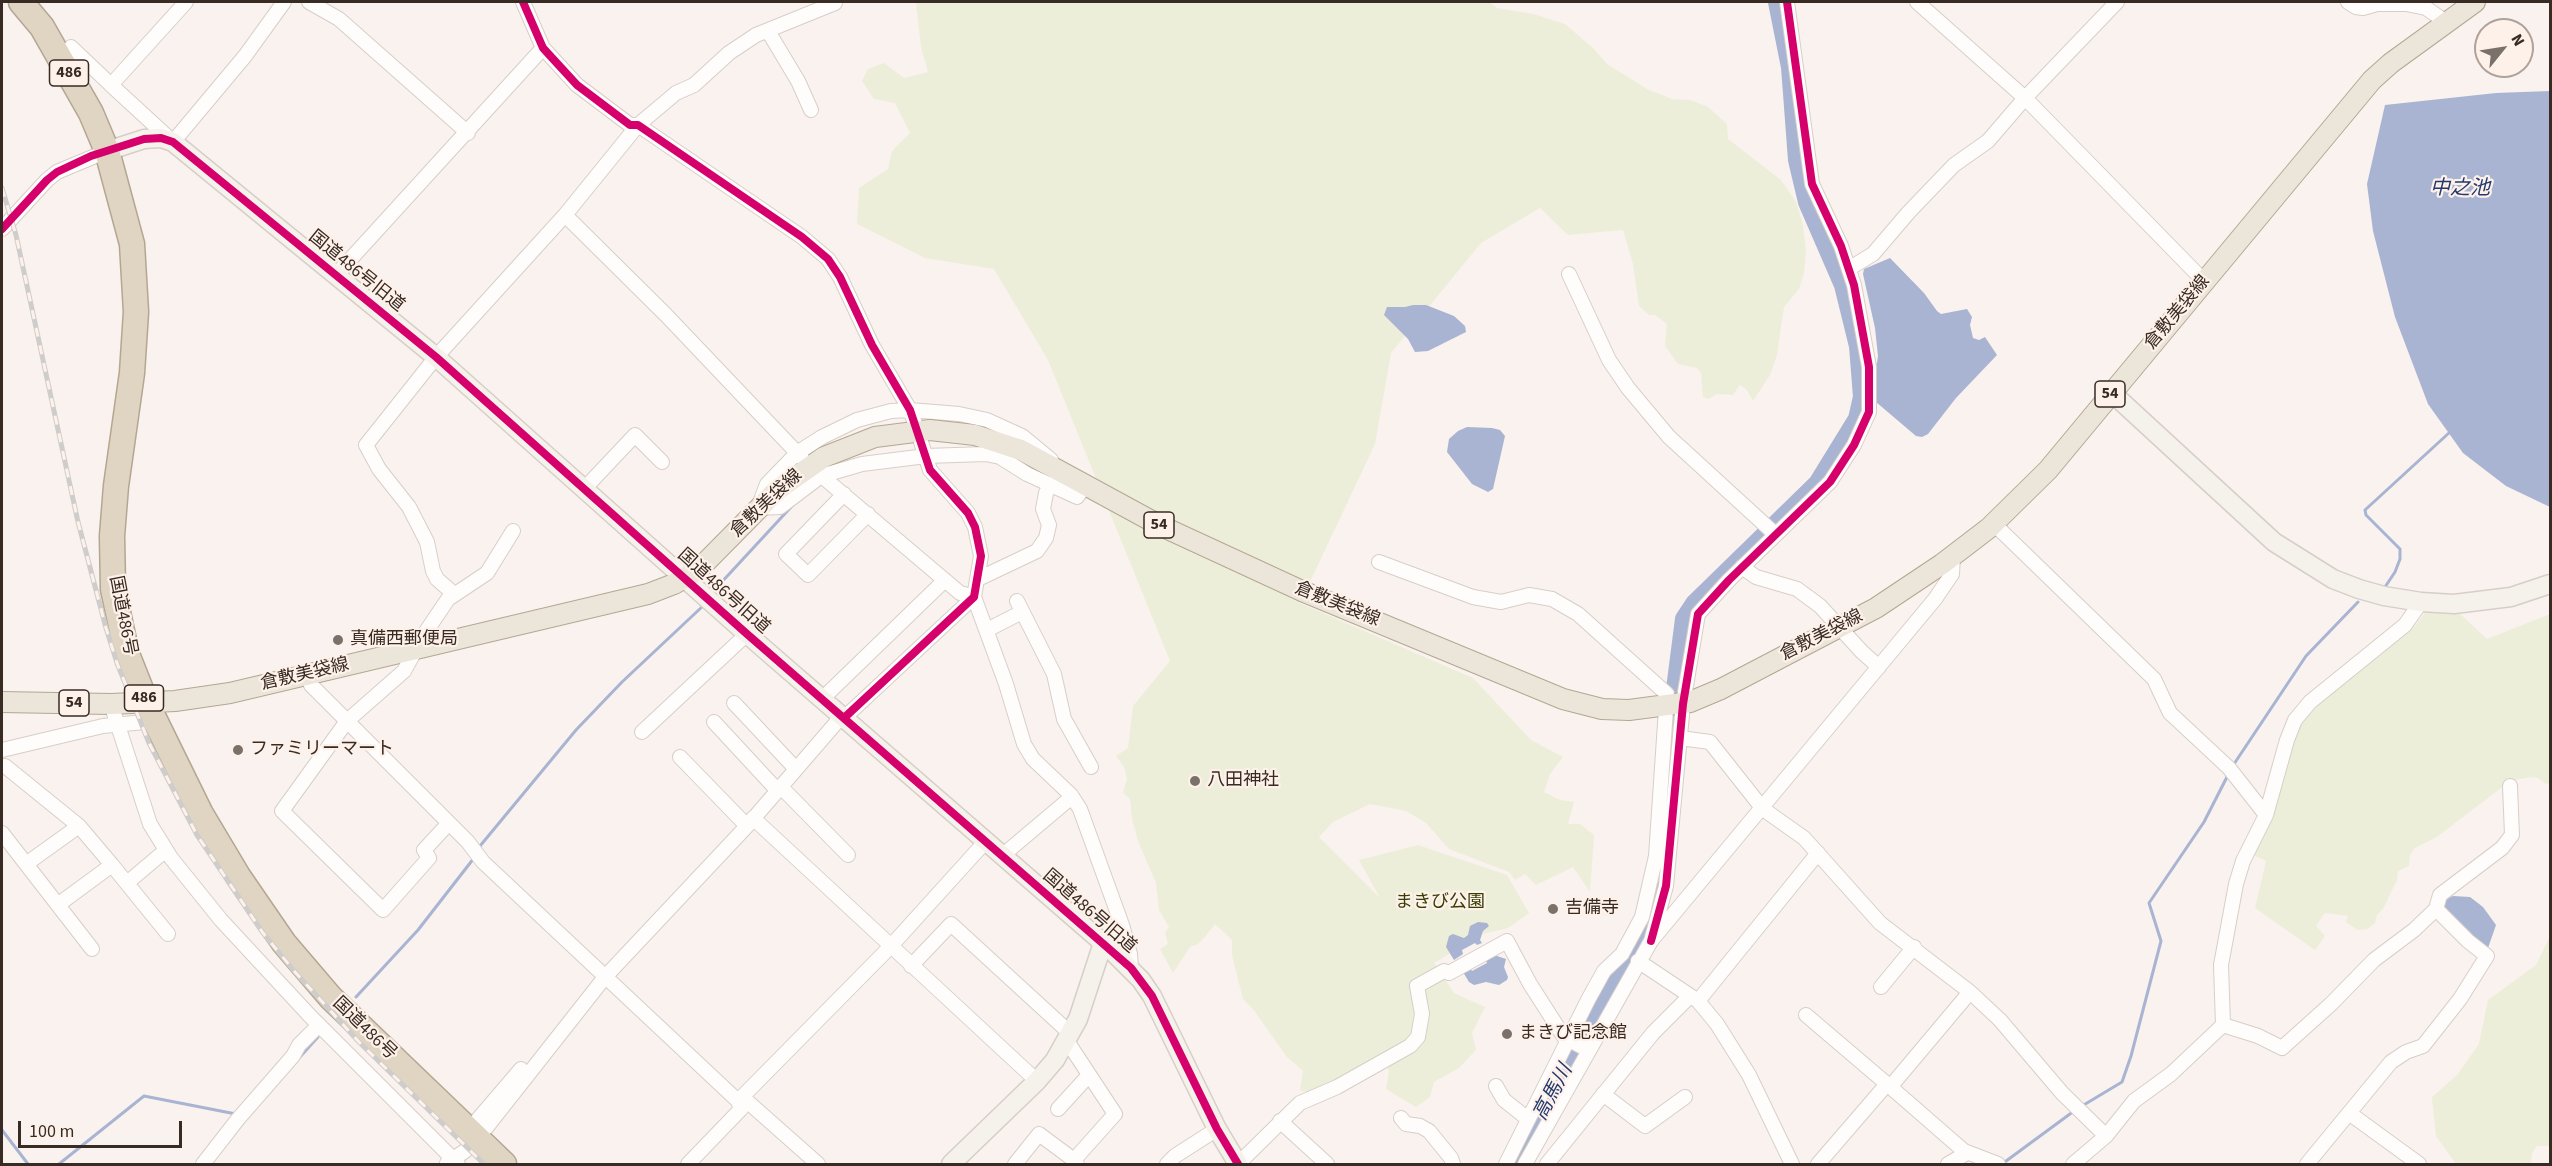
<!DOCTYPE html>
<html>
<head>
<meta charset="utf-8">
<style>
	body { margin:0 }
	#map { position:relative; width:2552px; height:1166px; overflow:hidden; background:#f9f2ee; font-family:"Source Sans 3",sans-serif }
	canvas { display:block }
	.frame { position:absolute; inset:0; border:3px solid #372b24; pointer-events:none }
	.north { position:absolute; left:2474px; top:18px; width:60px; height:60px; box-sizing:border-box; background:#fef1e9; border:2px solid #aea29a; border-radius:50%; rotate:60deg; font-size:16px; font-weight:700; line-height:24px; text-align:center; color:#372b24 }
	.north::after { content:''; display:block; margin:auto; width:21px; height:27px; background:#7b716b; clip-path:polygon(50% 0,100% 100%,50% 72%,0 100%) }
	.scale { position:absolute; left:18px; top:1121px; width:164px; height:27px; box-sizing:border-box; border:3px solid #372b24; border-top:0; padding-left:8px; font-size:18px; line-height:21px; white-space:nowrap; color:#372b24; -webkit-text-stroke:4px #fef1e9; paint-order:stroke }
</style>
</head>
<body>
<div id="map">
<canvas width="2552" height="1166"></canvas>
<div class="frame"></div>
<div class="north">N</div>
<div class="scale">100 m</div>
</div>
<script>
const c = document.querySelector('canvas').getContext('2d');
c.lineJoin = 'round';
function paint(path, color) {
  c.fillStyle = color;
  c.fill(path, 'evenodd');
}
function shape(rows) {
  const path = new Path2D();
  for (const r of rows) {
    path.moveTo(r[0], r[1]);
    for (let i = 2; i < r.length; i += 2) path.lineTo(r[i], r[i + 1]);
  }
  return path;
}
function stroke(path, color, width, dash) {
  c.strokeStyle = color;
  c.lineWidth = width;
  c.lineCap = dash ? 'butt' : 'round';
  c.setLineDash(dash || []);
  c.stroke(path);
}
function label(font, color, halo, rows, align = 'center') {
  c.font = font + ' "Source Sans 3","Noto Sans JP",sans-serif';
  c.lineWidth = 4.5;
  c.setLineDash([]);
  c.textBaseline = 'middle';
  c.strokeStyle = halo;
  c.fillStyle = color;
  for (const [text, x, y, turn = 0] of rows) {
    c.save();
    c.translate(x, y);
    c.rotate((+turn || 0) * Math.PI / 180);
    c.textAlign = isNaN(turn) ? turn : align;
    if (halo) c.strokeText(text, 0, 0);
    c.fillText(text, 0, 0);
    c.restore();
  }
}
paint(shape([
	[916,2,1490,2,1497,8,1533,14,1565,24,1593,48,1607,64,1647,89,1672,99,1691,100,1708,107,1727,124,1728,139,1781,180,1796,202,1803,225,1806,251,1804,273,1799,289,1784,307,1777,355,1770,375,1753,401,1747,390,1740,385,1733,395,1717,394,1708,399,1703,397,1701,373,1697,368,1678,364,1665,346,1667,324,1655,315,1649,315,1639,306,1633,264,1623,230,1568,235,1540,208,1481,243,1391,353,1375,444,1300,603,1473,678,1531,740,1563,757,1550,774,1544,792,1560,800,1574,802,1568,824,1580,824,1594,835,1590,892,1573,867,1536,885,1525,874,1515,880,1509,872,1449,849,1426,823,1406,811,1370,804,1333,822,1319,837,1380,898,1359,860,1418,845,1507,875,1529,913,1508,928,1482,934,1434,963,1454,993,1485,1007,1472,1033,1476,1050,1459,1068,1434,1082,1430,1097,1416,1107,1386,1089,1389,1071,1383,1056,1312,1092,1300,1091,1303,1071,1287,1057,1253,1009,1243,999,1232,955,1232,940,1215,924,1205,937,1198,944,1190,947,1173,973,1160,949,1168,944,1165,933,1169,927,1159,910,1156,883,1138,841,1132,819,1130,799,1123,793,1127,779,1124,767,1116,756,1128,748,1133,706,1170,661,1048,360,994,269,925,258,857,224,859,188,888,169,892,151,910,133,895,103,874,99,862,81,868,69,884,63,904,78,928,72,921,47],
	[2426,611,2457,611,2487,639,2550,614,2550,783,2546,784,2538,778,2531,777,2510,781,2437,837,2415,848,2410,855,2409,866,2398,871,2397,880,2383,909,2377,915,2375,923,2368,929,2357,930,2346,922,2348,916,2325,913,2316,926,2325,936,2315,950,2255,908,2266,861,2251,854,2283,781,2290,745,2301,723,2318,705,2415,626],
	[2550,936,2550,1146,2537,1146,2532,1153,2531,1164,2456,1164,2436,1136,2432,1097,2457,1075,2479,1044,2488,1000,2536,965]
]), '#edeed9');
paint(shape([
	[2550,91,2550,507,2506,486,2463,453,2428,404,2395,317,2373,231,2367,184,2385,105,2496,93],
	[1890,258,1924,293,1937,311,1941,314,1967,309,1972,317,1970,325,1973,338,1979,340,1985,337,1997,355,1956,398,1928,434,1922,437,1916,436,1876,402,1873,367,1877,363,1878,356,1875,328,1863,274,1864,269],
	[1413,305,1426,305,1454,316,1465,326,1466,332,1428,351,1415,352,1408,339,1384,315,1387,307,1405,307],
	[1467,427,1492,428,1500,430,1505,436,1493,489,1488,492,1472,484,1447,452,1449,439,1458,431],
	[2453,896,2470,897,2483,907,2496,925,2488,948,2483,950,2440,907,2443,900],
	[1478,922,1487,923,1489,926,1483,931,1480,940,1482,943,1477,945,1475,943,1462,950,1463,954,1454,960,1446,947,1449,936,1453,934,1464,938,1468,935,1470,926],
	[1494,955,1506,959,1504,967,1508,977,1507,980,1499,985,1486,982,1474,985,1469,982,1463,972,1470,968,1472,971,1487,963,1486,960]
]), '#a8b4d1');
stroke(shape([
	[719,585,792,506],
	[2385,587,2395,572,2400,559,2400,549,2366,515,2365,510,2450,432],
	[2232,767,2306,656,2358,602],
	[480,846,576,730,622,682,704,605],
	[356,997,418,930,474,858],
	[299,1058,318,1037],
	[2082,1106,2122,1082,2131,1056,2161,941,2149,903,2204,822,2229,773],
	[2,1130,28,1164],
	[59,1164,144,1096,236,1114],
	[2002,1164,2074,1111]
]), '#a8b4d1', 3);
stroke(shape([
	[1672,720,1685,619,1695,604,1818,484,1858,419,1863,397,1859,346,1844,285,1808,202,1798,160,1791,67,1778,2],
	[1516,1164,1597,1013,1641,941,1656,895,1663,856,1668,776]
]), '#a8b4d1', 20);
const street = shape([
	[186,2,111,85,173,142,245,56,284,2],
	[309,2,339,19,468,133],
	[523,2,543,48,577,85,630,125,638,125,802,237,828,259,840,277,872,345,910,410,915,423],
	[1917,2,2025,98,2204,281],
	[2348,2,2356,7,2363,8,2377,4,2406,4,2426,8,2446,22],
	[768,31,798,81,811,110],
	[71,47,111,85],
	[565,215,666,315,802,458],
	[2,229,47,180,57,172,107,151],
	[1850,268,1873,254,1908,213,1954,165,1988,141,2025,98,2117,2],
	[1569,274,1609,360,1628,388,1669,437,1775,534],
	[336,275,543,48],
	[1051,460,1022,436,987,420,959,414,910,410,891,411,857,420,822,437,797,453,767,484,758,508,780,507,821,476,862,464,926,456,986,454,1000,457,1027,474,1077,497,1085,486],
	[817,472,960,593,974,597],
	[585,488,635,435,662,462],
	[844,494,786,554,808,575,868,514],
	[1993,523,2154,679,2170,713,2229,768,2266,815],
	[1379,562,1473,597,1501,602,1529,595,1552,599,1578,614,1667,694,1656,856,1642,917,1622,954,1604,971,1588,1000,1506,1164],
	[1742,567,1756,577,1797,589,1820,606,1862,652,1879,667],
	[978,579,1037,551,1046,538,1049,525,1043,509,1046,493,1051,484],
	[454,594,437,579,433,571,427,542,409,507,379,469,366,445,436,357,565,215,638,125,676,93,694,85,729,53,756,35,835,3],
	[974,597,1006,684,1024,744,1033,759,1071,795,1080,809,1122,925,1130,954,1131,968],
	[1017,601,1054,674,1064,719,1091,767],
	[987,630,1022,612],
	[307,675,311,685,468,842,483,862,738,1101,741,1109,688,1164],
	[822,699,944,581],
	[734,703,795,768],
	[111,704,150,824,171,858,221,920,310,1016,458,1164],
	[844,718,974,597,981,556,975,527,968,513,930,470,921,442],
	[714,722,777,790],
	[642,732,747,634],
	[1680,738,1710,742,1763,809,1804,838,1880,923,1970,992,2000,1020,2062,1093,2106,1136],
	[2,750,103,726,155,721],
	[680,757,747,826],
	[5,766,79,826],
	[780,786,848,855],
	[753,818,1037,1081],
	[449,823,424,850,429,858,383,910,282,811,347,721,404,671,425,633,448,599,487,573,513,531],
	[2,833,92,949],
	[1003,855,1067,801,1071,795],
	[26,864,79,826,112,865],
	[127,883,166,850],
	[59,904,112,865,168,934],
	[2436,909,2440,895,2502,848,2512,835,2510,786],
	[1651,941,1666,886,1683,704,1698,614,1729,580,1830,482,1854,445,1869,412,1869,367,1854,285,1841,246,1812,184,1787,2],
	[1638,961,1698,1001,1717,1024,1749,1075,1792,1164],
	[911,966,951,924,1071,1034],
	[1881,987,1914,947],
	[1698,1001,1818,853],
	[1806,1015,1887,1084,1818,1164],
	[2223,1025,2258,1036,2282,1048,2331,1004,2374,960,2414,930,2436,909,2468,941,2487,956,2460,999,2423,1046,2406,1052,2391,1062,2307,1164],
	[2223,1025,2221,965,2236,884,2243,861,2266,815,2287,740,2295,720,2310,702,2405,625,2421,602],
	[1067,1041,1115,1114,1074,1160,1077,1164],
	[1887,1084,1964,1151,1998,1164],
	[1496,1086,1504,1100,1528,1119],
	[1891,1086,1970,992],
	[1603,1094,1645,1126,1685,1097],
	[738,1101,890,947,986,841],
	[738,1101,748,1102,818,1164],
	[1058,1109,1089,1075],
	[2349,1113,2419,1164],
	[1401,1118,1406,1124,1420,1126,1429,1131,1451,1158,1453,1164],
	[1280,1121,1327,1164],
	[486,1128,605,977,747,826,842,716],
	[468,1131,521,1069],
	[447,1163,465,1151,476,1138],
	[203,1164,238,1119,293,1056,299,1045,319,1025],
	[1015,1164,1039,1134,1074,1160],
	[1167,1164,1175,1156,1217,1129],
	[1238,1164,1300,1103,1337,1087,1410,1046,1418,1037,1422,1014,1417,986,1444,971,1449,973,1507,941,1530,984,1564,1037,1588,1050],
	[1525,1164,1651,941,1935,599,1952,574,1953,556],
	[1547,1164,1653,1033,1690,996],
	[1948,1164,1967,1153],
	[2073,1164,2106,1136,2134,1101,2171,1074,2223,1025]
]);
const secondary = shape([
	[107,151,144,139,161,138,173,142,436,357,747,634,1109,948,1141,980,1152,996,1217,1129,1238,1164],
	[2111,392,2274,542,2333,579,2359,589,2384,596,2421,602,2454,604,2511,597,2550,584],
	[951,1164,1037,1081,1055,1060,1078,1019,1103,943]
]);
const primary = shape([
	[2,702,111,704,175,701,230,693,648,594,674,584,698,570,777,490,824,457,875,437,930,430,975,435,1021,450,1159,525,1302,591,1563,699,1602,709,1629,710,1690,702,1721,689,1876,608,1942,564,1989,528,2048,470,2372,80,2391,63,2475,2]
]);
const highway = shape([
	[21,2,42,27,91,113,107,151,132,244,136,312,132,373,116,486,112,536,113,589,127,654,146,702,201,814,238,876,284,943,331,998,504,1164]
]);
stroke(street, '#d7cec8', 16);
stroke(secondary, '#d7cec8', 21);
stroke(primary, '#b4a792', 22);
stroke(highway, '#b4a792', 27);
stroke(street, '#fefdfc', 14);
stroke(secondary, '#f5f1eb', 18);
stroke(primary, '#ebe5da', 20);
stroke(highway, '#e0d5c3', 24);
const rail = shape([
	[2,188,16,235,78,522,106,628,117,663,149,743,197,835,263,933,295,972,359,1042,484,1164]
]);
stroke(rail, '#cfcdcc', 5);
stroke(rail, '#fef1e9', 3, [9]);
stroke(shape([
	[523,2,543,48,577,85,630,125,638,125,802,237,828,259,840,277,872,345,910,410,930,470,968,513,975,527,981,556,974,597,844,718],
	[2,229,47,180,57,172,91,156,144,139,161,138,173,142,436,357,747,634,1131,968,1152,996,1217,1129,1238,1164],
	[1651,941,1666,886,1683,704,1698,614,1729,580,1830,482,1854,445,1869,412,1869,367,1854,285,1841,246,1812,184,1787,2]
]), '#d6006c', 8);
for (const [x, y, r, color] of [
	[338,640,6,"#7b716b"],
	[238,750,6,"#7b716b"],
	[1195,781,6,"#7b716b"],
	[1553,909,6,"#7b716b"],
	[1507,1034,6,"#7b716b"]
]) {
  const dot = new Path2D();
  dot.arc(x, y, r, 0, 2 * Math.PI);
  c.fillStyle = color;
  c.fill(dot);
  stroke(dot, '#fef1e9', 2);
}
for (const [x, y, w] of [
	[69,73,39],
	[2110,394,30],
	[1159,525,30],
	[144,698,39],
	[74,703,30]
]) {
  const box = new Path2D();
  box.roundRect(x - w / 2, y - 13, w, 26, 4.5);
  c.fillStyle = '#fef1e9';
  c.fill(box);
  stroke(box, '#372b24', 1.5);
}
label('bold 16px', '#372b24', null, [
	["486",69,73],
	["54",2110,394],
	["54",1159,525],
	["486",144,698],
	["54",74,703]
]);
label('18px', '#372b24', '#fef1e9', [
	["国道486号旧道",356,272,39],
	["倉敷美袋線",2178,313,-50],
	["倉敷美袋線",767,504,-43],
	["国道486号旧道",723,592,42],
	["倉敷美袋線",1337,605,22],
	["国道486号",122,616,79],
	["倉敷美袋線",1822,636,-27],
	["倉敷美袋線",305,675,-13],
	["国道486号旧道",1089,912,41],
	["国道486号",364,1029,44]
]);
label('18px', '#372b24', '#fef1e9', [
	["真備西郵便局",350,640],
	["ファミリーマート",250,750],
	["八田神社",1207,781],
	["吉備寺",1565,909],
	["まきび記念館",1519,1034]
], 'left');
label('18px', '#363e03', '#fef1e9', [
	["まきび公園",1440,903]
]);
label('italic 20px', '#21396f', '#fef1e9', [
	["中之池",2460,190],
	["高馬川",1554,1093,-62]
]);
</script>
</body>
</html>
